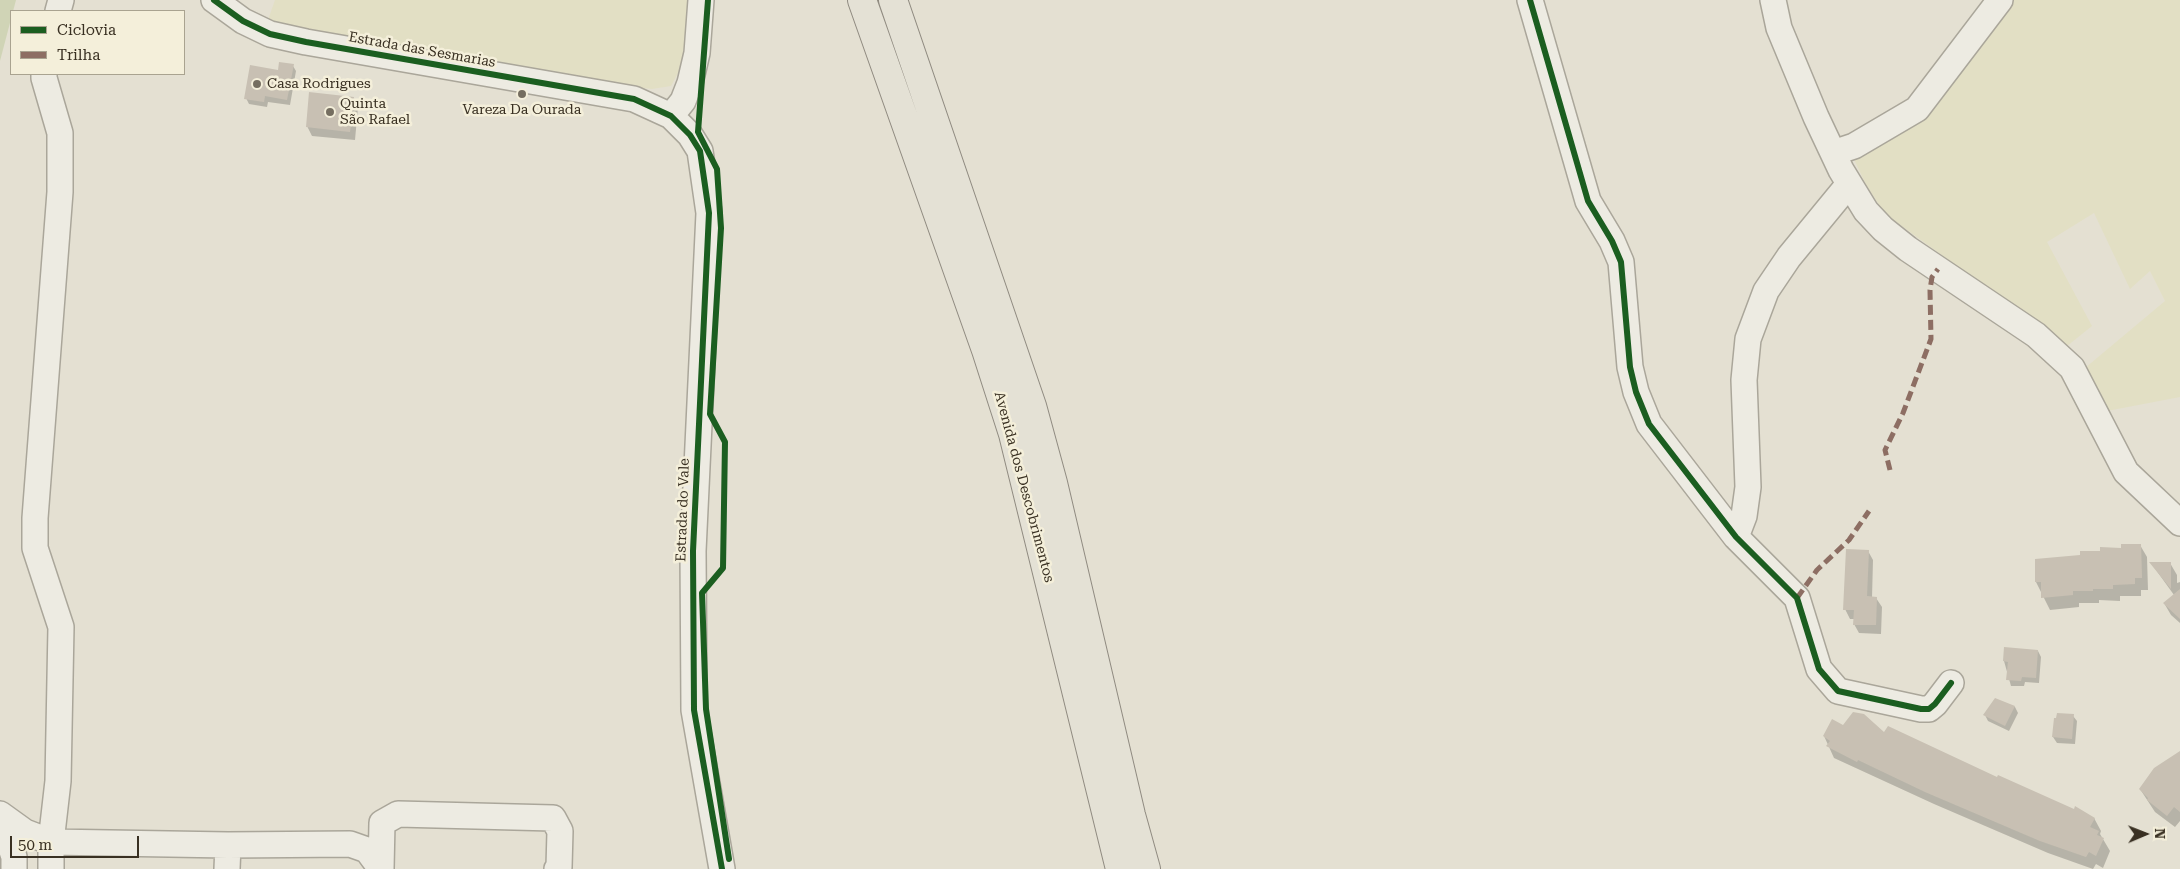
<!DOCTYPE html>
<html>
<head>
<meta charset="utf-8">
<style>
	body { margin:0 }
	#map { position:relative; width:2180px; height:869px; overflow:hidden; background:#e4e0d2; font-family:"Roboto Serif",serif }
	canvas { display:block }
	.legend { position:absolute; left:10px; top:10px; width:175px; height:65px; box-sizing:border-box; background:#f4efda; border:1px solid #a9a390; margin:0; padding:6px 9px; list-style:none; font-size:15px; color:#393022 }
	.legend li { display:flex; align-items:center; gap:10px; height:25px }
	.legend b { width:25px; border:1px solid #a9a390 }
	.north { position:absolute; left:2120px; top:809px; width:50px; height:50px; -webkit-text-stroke:4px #f4efda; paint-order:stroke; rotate:89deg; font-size:14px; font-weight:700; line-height:20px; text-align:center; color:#393022 }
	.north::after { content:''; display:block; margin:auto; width:18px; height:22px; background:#393022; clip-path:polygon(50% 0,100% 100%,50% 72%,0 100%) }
	.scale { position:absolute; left:10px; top:836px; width:129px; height:22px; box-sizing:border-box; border:2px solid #393022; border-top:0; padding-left:6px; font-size:15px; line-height:18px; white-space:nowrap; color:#393022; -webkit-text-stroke:4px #f4efda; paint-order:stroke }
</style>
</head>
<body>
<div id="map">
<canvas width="2180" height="869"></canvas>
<ul class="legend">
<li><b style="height:6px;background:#1b5e20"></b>Ciclovia</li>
<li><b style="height:6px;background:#8d6e63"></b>Trilha</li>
</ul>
<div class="north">N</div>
<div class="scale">50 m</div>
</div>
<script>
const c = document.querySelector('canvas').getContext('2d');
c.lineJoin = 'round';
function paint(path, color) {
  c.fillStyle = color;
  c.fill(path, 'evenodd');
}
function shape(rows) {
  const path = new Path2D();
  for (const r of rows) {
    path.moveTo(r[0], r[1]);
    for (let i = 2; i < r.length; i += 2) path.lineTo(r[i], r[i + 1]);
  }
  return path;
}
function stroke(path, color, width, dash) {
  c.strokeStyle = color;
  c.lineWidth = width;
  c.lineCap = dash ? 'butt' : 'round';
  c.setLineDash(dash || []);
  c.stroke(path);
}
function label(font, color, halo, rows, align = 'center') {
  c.font = font + ' "Roboto Serif",serif';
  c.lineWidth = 5;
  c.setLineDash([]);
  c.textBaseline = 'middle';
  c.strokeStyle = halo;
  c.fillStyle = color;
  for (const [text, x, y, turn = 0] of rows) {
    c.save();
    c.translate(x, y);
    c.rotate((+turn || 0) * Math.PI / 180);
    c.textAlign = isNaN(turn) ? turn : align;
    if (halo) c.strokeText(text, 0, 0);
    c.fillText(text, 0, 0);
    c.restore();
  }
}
paint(shape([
	[275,0,690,0,684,62,671,86,652,89,544,77,267,23],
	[1992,0,2180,0,2180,397,2107,411,2085,368,2165,301,2150,271,2130,289,2094,213,2047,242,2092,326,2067,346,1885,214,1866,185,1847,144,1936,79]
]), '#e2dfc4');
paint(shape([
	[0,0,16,0,0,61]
]), '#d0d4b6');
paint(shape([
	[293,66,296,71,290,105,268,102,267,107,249,104,246,98,279,71],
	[353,98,358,107,355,140,312,136,307,126],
	[2140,545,2147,557,2148,590,2141,590,2141,596,2120,596,2120,601,2099,600,2099,603,2079,603,2079,607,2050,610,2036,582,2062,560,2062,557,2082,557],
	[1868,551,1873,560,1872,598,1876,598,1882,607,1881,634,1859,633,1854,624,1854,619,1850,619,1845,609],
	[2151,563,2170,563,2177,575,2177,583,2180,582,2180,623,2171,615,2164,603,2174,595],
	[2038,651,2041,657,2039,683,2025,682,2024,686,2011,686,2004,661],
	[1995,699,2015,707,2018,713,2009,731,1988,721,1985,715],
	[2073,716,2077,721,2075,744,2057,743,2053,737],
	[1843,727,1884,734,2094,818,2101,831,2100,834,2110,851,2103,868,2096,864,2093,869,2048,853,1934,804,1834,758,1824,736],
	[2180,753,2180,821,2175,827,2155,812,2140,789]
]), '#0003');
paint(shape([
	[279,62,294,64,287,100,265,96,264,102,244,99,250,65,278,70],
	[309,92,354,97,350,132,306,127],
	[2121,544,2141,544,2142,578,2135,578,2135,584,2113,585,2113,589,2093,589,2093,591,2073,591,2073,595,2041,598,2041,582,2035,582,2035,559,2080,555,2080,551,2100,551,2100,547,2121,548],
	[1846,549,1869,550,1867,596,1877,597,1876,625,1853,625,1854,610,1843,610],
	[2149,562,2171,562,2171,589],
	[2180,589,2180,619,2163,603],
	[2004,647,2038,650,2036,678,2022,677,2021,681,2006,680,2008,662,2003,661],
	[1995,698,2015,706,2005,726,1983,715],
	[1853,712,1864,714,1884,732,1888,726,1997,777,1998,775,2074,809,2075,806,2095,818,2090,827,2099,831,2097,835,2104,838,2096,856,2089,852,2086,857,2040,841,1925,792,1858,760,1857,762,1826,746,1830,741,1823,736,1832,719,1843,725],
	[2057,713,2074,714,2072,739,2052,737,2054,718,2056,718],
	[2180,751,2180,812,2174,807,2167,816,2147,800,2148,798,2139,789,2154,768]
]), '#c8c0b3');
const minor = shape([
	[214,0,243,21,270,34,306,42,634,99,671,116,690,135,700,151,709,213,693,551,694,710,722,869],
	[1530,0,1588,201,1612,241,1621,262,1630,367,1636,392,1649,424,1736,537,1797,598,1819,669,1838,691,1921,709,1929,709,1935,704,1951,683],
	[1773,0,1779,28,1816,117,1841,170,1866,211,1883,229,1908,249,2036,335,2072,368,2126,472,2180,523],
	[58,11,61,0],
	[44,74,44,78,60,133,60,192,35,518,35,548,61,627,58,781,51,842,51,869],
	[671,116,683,101,690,83,697,53,701,0],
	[1833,153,1854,146,1917,109,2000,0],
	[1736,537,1744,516,1748,487,1744,380,1748,339,1766,291,1789,257,1849,184],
	[0,814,25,832,51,842,228,845,350,844,367,850,381,869],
	[0,815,14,857,14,869],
	[227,869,228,845],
	[381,869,382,823,398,814,553,818,560,831,559,867,557,869]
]);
const major = shape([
	[862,0,986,350,1013,434,1120,869],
	[893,0,1032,406,1053,483,1131,815,1146,869]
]);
stroke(minor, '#aaa69a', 28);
stroke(major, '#908b81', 30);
stroke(minor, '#edebe2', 25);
stroke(major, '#e4e1d5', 28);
stroke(shape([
	[1890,470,1885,450,1903,413,1931,339,1930,290,1932,277,1938,269],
	[1797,598,1817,570,1849,540,1869,511]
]), '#8d6e63', 5, [10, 5]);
stroke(shape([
	[214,0,243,21,270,34,306,42,634,99,671,116,690,135,700,151,709,213,693,551,694,710,722,869],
	[708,0,698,132,717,169,721,228,710,414,725,442,723,568,702,593,706,709,729,859],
	[1530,0,1588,201,1612,241,1621,262,1630,367,1636,392,1649,424,1736,537,1797,598,1819,669,1838,691,1921,709,1929,709,1935,704,1951,683]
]), '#1b5e20', 6);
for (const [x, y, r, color] of [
	[257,84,5,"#756e60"],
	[522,94,5,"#756e60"],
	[330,112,5,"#756e60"]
]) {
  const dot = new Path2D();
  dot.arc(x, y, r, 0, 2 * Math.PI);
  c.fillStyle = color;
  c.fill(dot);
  stroke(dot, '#f4efda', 2);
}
label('14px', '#393022', '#f4efda', [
	["Estrada das Sesmarias",422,50,10],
	["Avenida dos Descobrimentos",1024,487,75],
	["Estrada do Vale",683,510,-88]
]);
label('14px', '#393022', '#f4efda', [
	["Casa Rodrigues",267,84],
	["Quinta",340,104],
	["São Rafael",340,120],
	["Vareza Da Ourada",522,110,"center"]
], 'left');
</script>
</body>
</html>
